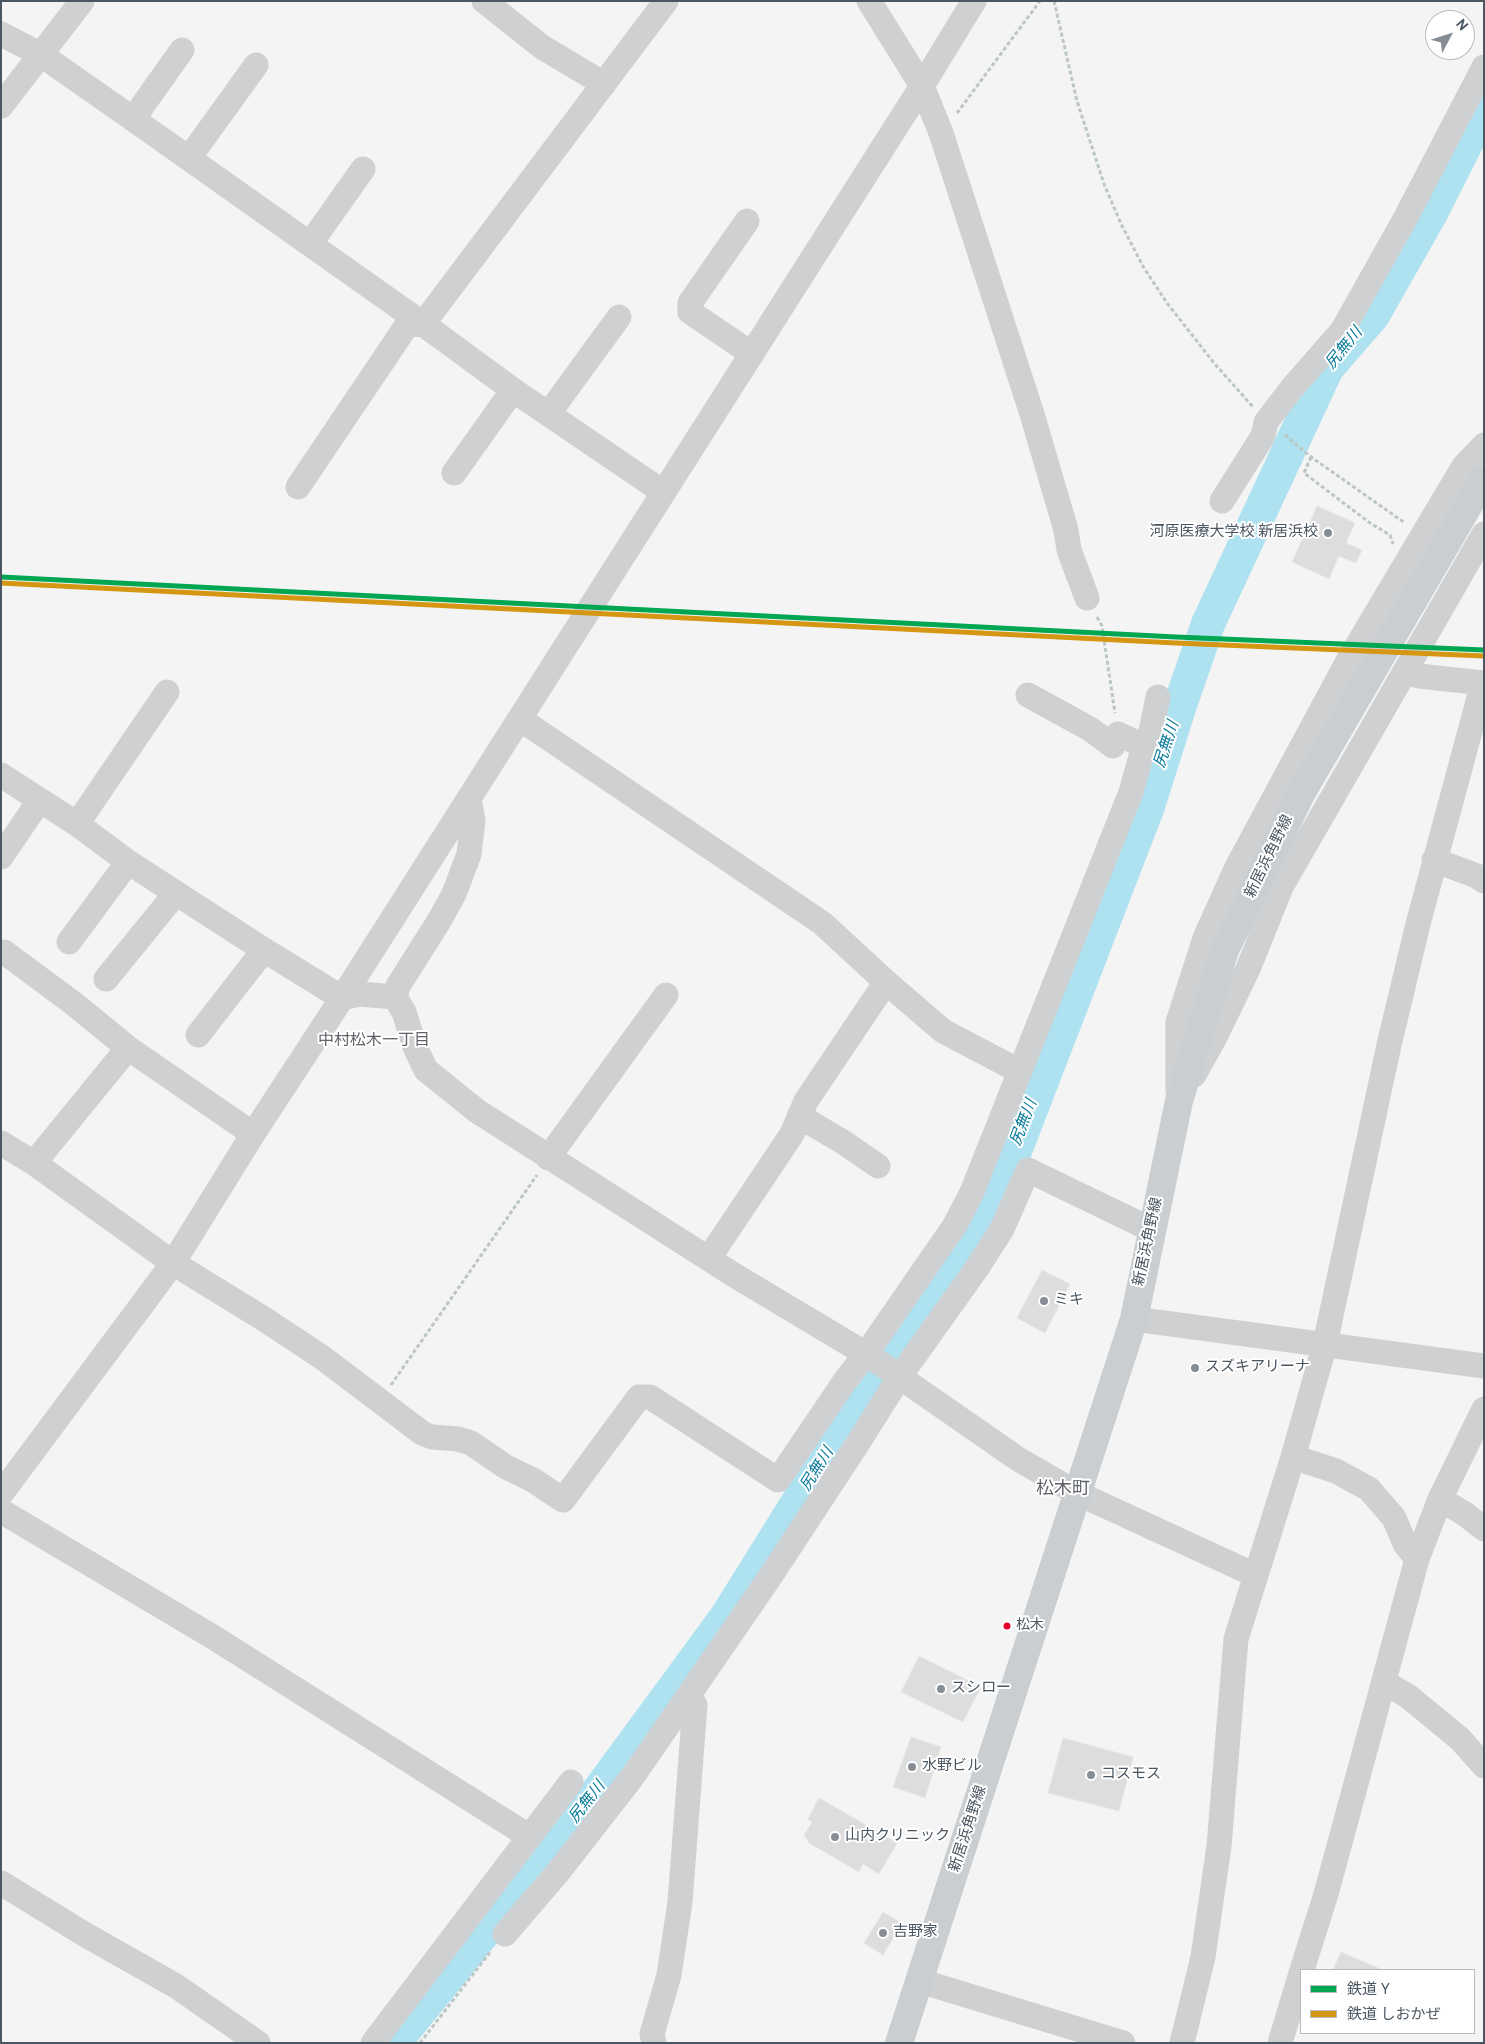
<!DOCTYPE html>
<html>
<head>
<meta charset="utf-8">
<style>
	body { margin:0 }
	#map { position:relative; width:1485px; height:2044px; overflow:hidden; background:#f4f4f4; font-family:Overpass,"Noto Sans JP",sans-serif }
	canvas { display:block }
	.frame { position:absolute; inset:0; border:2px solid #4a5661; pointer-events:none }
	.legend { position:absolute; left:1300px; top:1969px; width:175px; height:65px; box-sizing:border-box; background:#fff; border:1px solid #b7bbc0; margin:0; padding:6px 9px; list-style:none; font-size:15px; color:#4a5661 }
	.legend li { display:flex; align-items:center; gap:10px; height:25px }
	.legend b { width:25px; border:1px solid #b7bbc0 }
	.north { position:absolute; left:1425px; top:10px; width:50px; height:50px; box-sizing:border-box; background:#fff; border:1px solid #b7bbc0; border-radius:50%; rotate:50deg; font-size:14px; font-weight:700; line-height:20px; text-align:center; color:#4a5661 }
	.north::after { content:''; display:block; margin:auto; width:18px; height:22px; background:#868d94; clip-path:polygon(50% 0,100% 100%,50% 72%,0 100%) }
</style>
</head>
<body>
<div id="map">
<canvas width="1485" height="2044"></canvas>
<div class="frame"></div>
<ul class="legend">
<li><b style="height:6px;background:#00a651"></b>鉄道 Y</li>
<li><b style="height:6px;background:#d49613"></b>鉄道 しおかぜ</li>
</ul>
<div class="north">N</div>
</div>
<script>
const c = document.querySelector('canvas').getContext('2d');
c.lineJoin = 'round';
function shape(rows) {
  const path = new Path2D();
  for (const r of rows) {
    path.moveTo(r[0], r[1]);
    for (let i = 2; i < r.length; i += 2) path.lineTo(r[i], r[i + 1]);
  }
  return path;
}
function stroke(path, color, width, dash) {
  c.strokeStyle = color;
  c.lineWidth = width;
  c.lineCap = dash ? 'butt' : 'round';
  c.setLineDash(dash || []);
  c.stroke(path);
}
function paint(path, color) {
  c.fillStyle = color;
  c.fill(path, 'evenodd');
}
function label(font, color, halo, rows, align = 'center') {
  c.font = font + ' Overpass,"Noto Sans JP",sans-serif';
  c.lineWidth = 4;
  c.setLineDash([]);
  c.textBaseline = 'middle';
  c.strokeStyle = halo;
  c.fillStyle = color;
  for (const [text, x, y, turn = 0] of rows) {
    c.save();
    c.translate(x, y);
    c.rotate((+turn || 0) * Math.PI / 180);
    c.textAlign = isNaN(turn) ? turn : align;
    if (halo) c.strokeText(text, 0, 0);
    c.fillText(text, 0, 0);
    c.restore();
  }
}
stroke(shape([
	[394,2043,600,1789,727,1616,856,1409,982,1224,1015,1151,1147,809,1179,708,1208,624,1327,368,1373,315,1432,211,1484,108]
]), '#aee2f0', 34);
const building = shape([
	[1317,506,1355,523,1346,543,1362,550,1356,563,1339,556,1329,579,1292,562,1317,506],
	[1042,1270,1070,1284,1045,1333,1017,1318,1042,1270],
	[919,1656,981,1687,963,1722,901,1692,919,1656],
	[911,1737,941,1747,925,1798,893,1787,911,1737],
	[1063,1738,1133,1757,1119,1811,1048,1793,1063,1738],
	[819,1798,897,1843,879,1874,863,1864,859,1872,809,1843,804,1835,812,1822,808,1819,819,1798],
	[883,1912,902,1923,883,1955,864,1943,883,1912],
	[1341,1952,1383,1970,1333,1970,1341,1952]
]);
paint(building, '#ddddde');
stroke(building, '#e5e6e7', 1);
stroke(shape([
	[1054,1,1077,101,1104,184,1122,226,1144,268,1167,303,1214,363,1253,407],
	[957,113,1040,1],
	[1285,435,1311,457,1405,523],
	[1311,457,1304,473,1370,523,1390,535,1393,544],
	[1097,617,1102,626,1115,713],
	[391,1385,537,1175],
	[420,2043,491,1951]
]), '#bcc7c4', 3, [4, 2.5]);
stroke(shape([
	[484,1,542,47,604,84],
	[869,1,922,86,941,133,1032,414,1066,530,1069,550,1087,598],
	[1,34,40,54,133,119,423,324,513,390,663,492],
	[1,106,82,1],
	[133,119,182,50],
	[189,158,256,65],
	[747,221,690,303,690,312,752,354],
	[310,244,363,169],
	[549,413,619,317],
	[454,473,513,390],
	[298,487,407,325,423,324,666,1],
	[1222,501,1263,436,1266,422,1292,388,1342,331,1406,217,1484,67],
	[520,719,822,923,886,982,943,1031,1019,1071],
	[1144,746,1150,736,1158,697],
	[1,775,77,824,128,862,264,950,342,998,359,994,395,997,404,1012,415,1047,426,1070,477,1111,734,1275,871,1357,1018,1459,1077,1493,1255,1575],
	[77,824,167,692],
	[1,857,39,801],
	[1434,860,1477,876,1484,881],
	[69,942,128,862],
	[4,952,73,1003,128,1048,253,1134],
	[106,979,176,893],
	[395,997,398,986,439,921,454,894,469,854,473,821,469,798],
	[198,1035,264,950],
	[1194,1075,1215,1037,1248,969,1281,887,1484,534],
	[1178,1091,1178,1022,1205,938,1237,867,1348,661,1464,466,1484,445],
	[799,1116,843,1142,878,1166],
	[1,1143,34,1163,173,1263,264,1319,323,1358,422,1433,432,1437,458,1439,471,1443,506,1467,533,1480,563,1500,639,1397,650,1397,778,1480,845,1381,866,1354,955,1225,972,1192,1131,792,1144,746,1118,734,1113,746,1090,729,1028,695],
	[548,1158,666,995],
	[34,1163,128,1048],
	[709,1258,792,1134,806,1101,886,982],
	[1134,1319,1484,1366],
	[1293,1457,1336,1471,1369,1489,1394,1518,1405,1544,1417,1559],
	[1,1494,173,1263,253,1134,342,998,922,86,974,1],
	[1440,1499,1465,1514,1484,1529],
	[1,1511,213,1637,530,1837],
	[1384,1682,1409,1697,1460,1739,1484,1766],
	[1,1883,84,1934,176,1986,258,2043],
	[505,1934,559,1871,633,1776,770,1577,858,1443,900,1376,977,1268,1002,1229,1028,1170,1152,1230],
	[1302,1970,1326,1894,1417,1559,1440,1499,1484,1409],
	[920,1981,1123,2043],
	[373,2043,571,1782],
	[654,2043,652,2034,669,1975,680,1902,695,1705,689,1695],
	[1182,2043,1203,1957,1219,1846,1236,1639,1293,1457,1325,1344,1389,1045,1418,924,1483,683,1419,676,1405,672],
	[1280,2043,1301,1973]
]), '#ced0d2', 25);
stroke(shape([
	[899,2043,1134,1319,1179,1101,1225,950,1301,794,1484,479]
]), '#caced1', 28);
stroke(shape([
	[1,577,1176,637,1484,650]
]), '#00a651', 5);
stroke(shape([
	[1,583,1176,643,1484,656]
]), '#d49613', 5);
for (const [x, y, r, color] of [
	[1328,533,5,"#868d94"],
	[1044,1301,5,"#868d94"],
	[1195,1368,5,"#868d94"],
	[1007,1626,4.5,"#e4002b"],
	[941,1689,5,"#868d94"],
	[912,1767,5,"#868d94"],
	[1091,1775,5,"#868d94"],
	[835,1837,5,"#868d94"],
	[883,1933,5,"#868d94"]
]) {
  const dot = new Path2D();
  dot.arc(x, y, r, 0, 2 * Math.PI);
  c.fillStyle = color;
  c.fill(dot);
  stroke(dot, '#fff', 2);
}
label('14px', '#4a5661', '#fff', [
	["松木",1016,1626]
], 'left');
label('15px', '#4a5661', '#fff', [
	["河原医療大学校 新居浜校",1318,533,"right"],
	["ミキ",1054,1301],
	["スズキアリーナ",1205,1368],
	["スシロー",951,1689],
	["水野ビル",922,1767],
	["コスモス",1101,1775],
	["山内クリニック",845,1837],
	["吉野家",893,1933]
], 'left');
label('15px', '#4a5661', '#fff', [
	["新居浜角野線",1270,857,-64],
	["新居浜角野線",1149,1242,-78],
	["新居浜角野線",969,1829,-72]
]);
label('italic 16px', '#0c7c9b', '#fff', [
	["尻無川",1345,349,-51],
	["尻無川",1168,745,-72],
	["尻無川",1025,1123,-69],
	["尻無川",818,1470,-58],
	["尻無川",588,1803,-52]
]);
label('16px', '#5f6368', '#fff', [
	["中村松木一丁目",374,1042]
]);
label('18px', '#5f6368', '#fff', [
	["松木町",1063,1490]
]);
</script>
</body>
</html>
